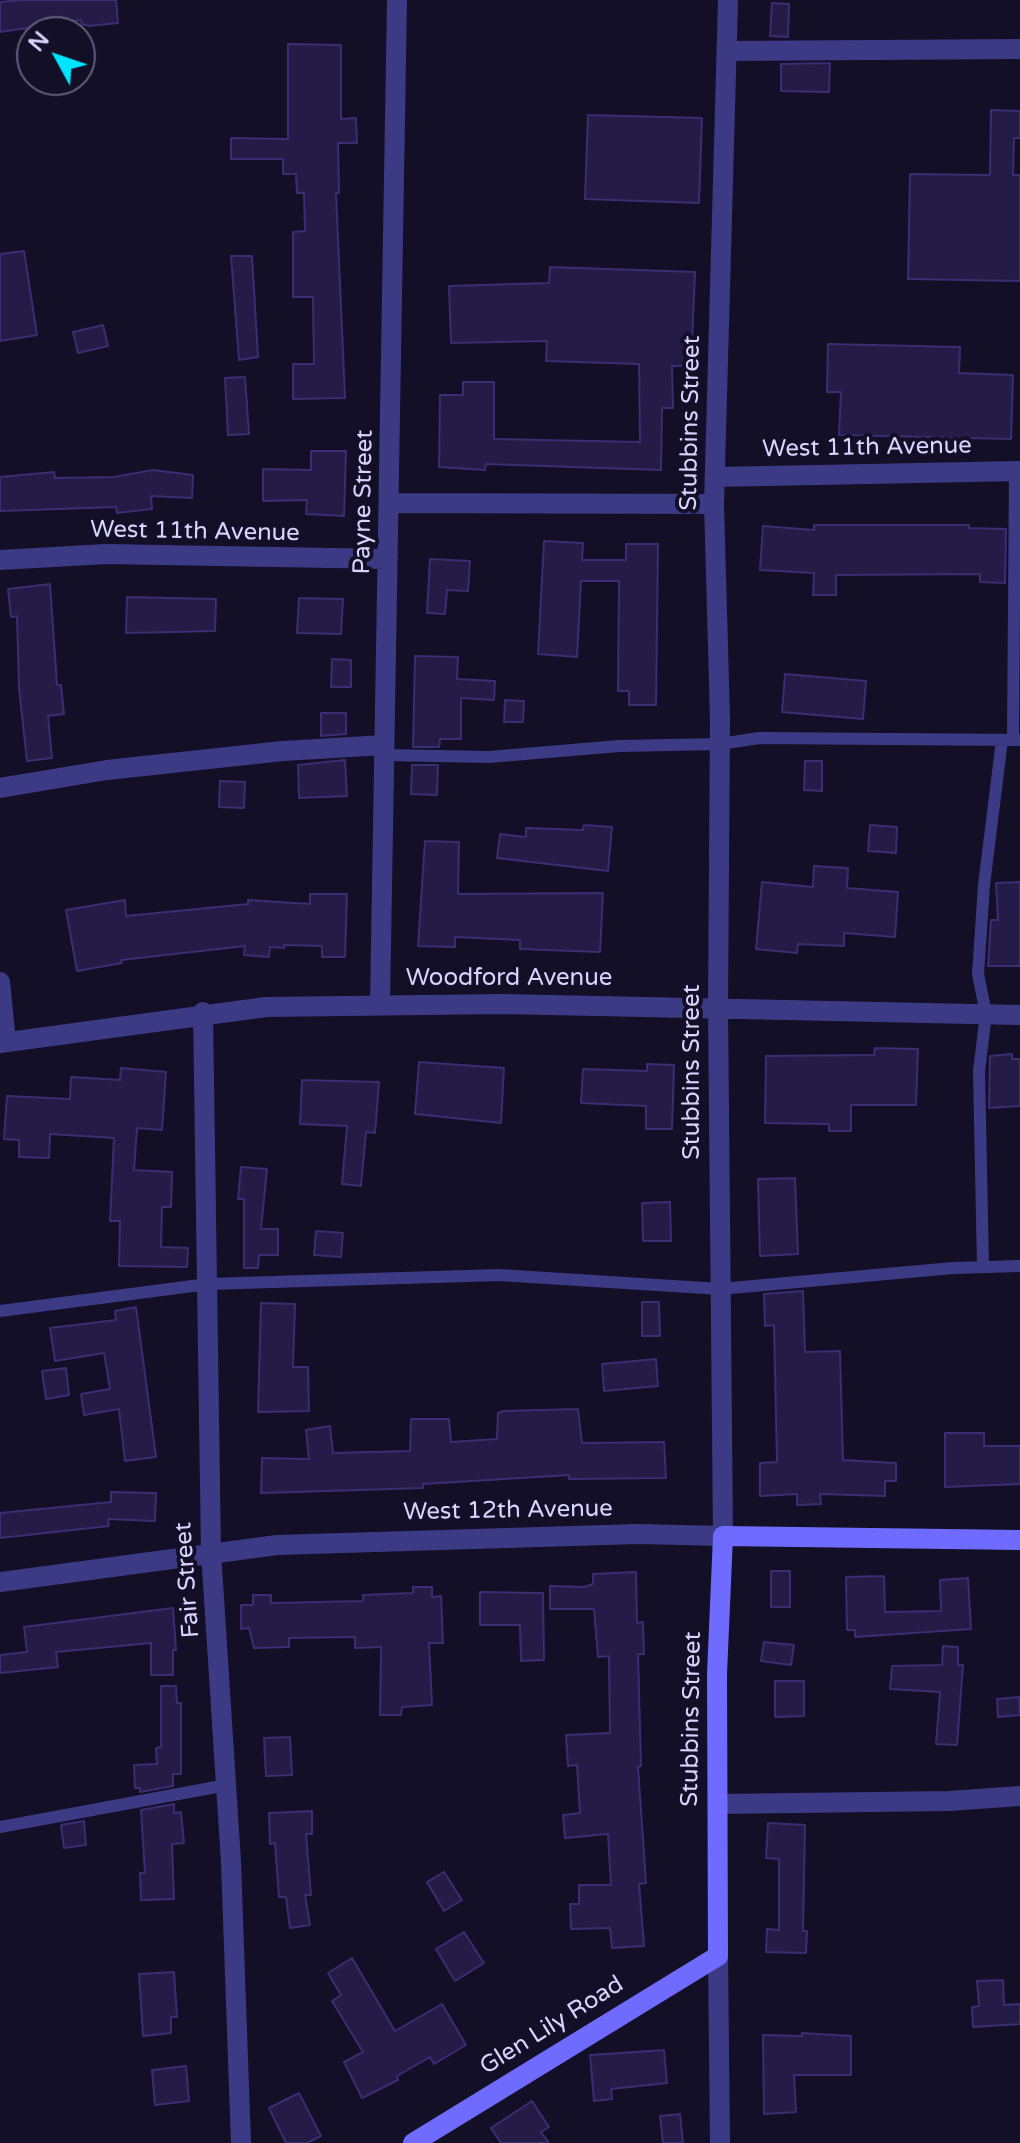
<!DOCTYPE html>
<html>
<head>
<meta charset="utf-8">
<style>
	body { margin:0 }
	#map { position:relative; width:1020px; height:2143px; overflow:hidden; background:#130f26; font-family:"Varela Round",sans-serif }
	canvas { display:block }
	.north { position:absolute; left:16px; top:16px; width:80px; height:80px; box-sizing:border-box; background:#130f26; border:2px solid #625e7d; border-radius:50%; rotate:310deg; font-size:22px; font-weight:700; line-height:32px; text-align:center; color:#d9d4ff }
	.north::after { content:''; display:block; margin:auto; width:28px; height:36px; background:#00e5ff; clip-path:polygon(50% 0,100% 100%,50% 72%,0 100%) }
</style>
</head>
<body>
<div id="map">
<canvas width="1020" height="2143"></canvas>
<div class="north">N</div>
</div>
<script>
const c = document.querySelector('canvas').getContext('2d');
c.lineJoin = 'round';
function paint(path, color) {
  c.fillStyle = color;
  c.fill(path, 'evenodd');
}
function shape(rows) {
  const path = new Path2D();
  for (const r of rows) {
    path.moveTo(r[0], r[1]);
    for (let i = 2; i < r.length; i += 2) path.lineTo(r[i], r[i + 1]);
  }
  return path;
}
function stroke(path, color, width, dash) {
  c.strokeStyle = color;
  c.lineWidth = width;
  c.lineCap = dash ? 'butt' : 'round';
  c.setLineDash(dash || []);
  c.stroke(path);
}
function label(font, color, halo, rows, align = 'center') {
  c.font = font + ' "Varela Round",sans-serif';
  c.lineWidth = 8;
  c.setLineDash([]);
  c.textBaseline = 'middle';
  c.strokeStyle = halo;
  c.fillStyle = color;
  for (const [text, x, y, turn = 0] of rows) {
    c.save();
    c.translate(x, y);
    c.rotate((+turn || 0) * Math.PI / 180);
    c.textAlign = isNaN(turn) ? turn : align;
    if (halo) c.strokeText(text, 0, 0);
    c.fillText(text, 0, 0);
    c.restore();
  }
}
const building = shape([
	[20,0,116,0,118,23,89,26,82,24,81,20,0,32,0,2,20,0],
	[772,3,789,4,788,37,770,36,772,3],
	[288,44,341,45,341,119,356,118,357,143,338,143,339,193,336,193,345,398,293,399,293,364,314,364,313,297,293,297,293,232,305,231,304,193,297,193,296,174,283,174,283,159,231,159,231,138,288,139,288,44],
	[830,63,829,92,781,91,781,64,830,63],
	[991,110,1020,111,1020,138,1014,138,1013,175,1020,175,1020,281,908,279,910,174,990,175,991,110],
	[588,115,702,118,699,203,585,199,588,115],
	[24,251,37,335,0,341,0,254,24,251],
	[231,256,252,256,258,357,239,360,231,256],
	[550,267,695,272,691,366,672,366,673,408,662,408,661,470,486,464,485,470,439,467,440,395,463,395,463,382,494,382,494,439,640,442,639,364,546,361,547,341,451,343,449,286,549,283,550,267],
	[103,325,108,346,78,353,73,332,103,325],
	[828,344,960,347,959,373,1013,375,1011,439,839,435,841,392,827,392,828,344],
	[245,377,249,434,228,435,225,378,245,377],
	[311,451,346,451,344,516,306,514,307,500,263,501,263,469,311,470,311,451],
	[153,470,193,475,192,498,151,496,152,509,117,513,116,507,0,511,0,477,54,472,55,478,114,477,153,470],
	[814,525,969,525,969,528,1006,529,1005,583,980,582,980,574,836,575,836,595,813,595,814,573,760,570,763,526,814,530,814,525],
	[544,541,583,543,582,560,626,560,626,544,658,544,656,705,629,705,629,691,618,691,619,581,581,581,577,657,538,654,544,541],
	[430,559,470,561,468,591,447,590,445,614,427,613,430,559],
	[50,584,57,685,61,685,64,714,48,716,52,758,27,761,19,688,17,616,11,617,8,589,50,584],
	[127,597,216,599,215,631,126,633,127,597],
	[299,598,343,599,341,634,297,633,299,598],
	[415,656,458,657,457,679,495,681,494,700,461,698,461,739,440,739,439,747,413,747,415,656],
	[332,659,351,660,351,687,331,687,332,659],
	[785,674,866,681,863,719,782,712,785,674],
	[505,700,524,701,523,722,504,722,505,700],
	[321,713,346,713,346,734,321,736,321,713],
	[345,760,347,796,299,798,298,765,345,760],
	[805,761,822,761,822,791,804,790,805,761],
	[412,765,438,765,437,795,411,794,412,765],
	[220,781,245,782,244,808,219,807,220,781],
	[584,825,612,827,608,871,497,858,500,834,526,837,526,828,583,830,584,825],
	[870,825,897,827,896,853,868,851,870,825],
	[425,841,459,842,458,894,603,893,600,952,520,949,520,940,455,937,455,947,418,946,425,841],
	[814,866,848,868,847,888,898,892,895,937,844,933,844,946,798,944,797,953,756,949,762,882,813,887,814,866],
	[1020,882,1020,966,988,966,991,920,998,920,996,883,1020,882],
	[310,894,347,894,345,957,322,957,322,946,284,945,284,948,270,947,269,957,244,955,245,946,121,960,122,963,77,971,66,910,125,900,126,916,248,904,248,900,310,904,310,894],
	[875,1048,918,1049,916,1105,851,1105,851,1131,829,1131,829,1124,765,1123,766,1056,874,1055,875,1048],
	[1012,1054,1012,1059,1020,1059,1020,1106,989,1108,990,1056,1012,1054],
	[419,1062,504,1068,501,1123,415,1114,419,1062],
	[647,1064,674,1065,672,1129,646,1129,646,1106,581,1103,583,1069,647,1071,647,1064],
	[121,1068,166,1072,162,1130,137,1128,134,1170,172,1172,171,1207,162,1207,161,1247,188,1248,187,1267,119,1266,120,1221,110,1221,114,1138,50,1134,49,1158,19,1157,19,1140,4,1139,7,1096,70,1099,71,1077,120,1080,121,1068],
	[302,1080,379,1082,375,1133,366,1132,361,1186,342,1184,347,1126,300,1124,302,1080],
	[241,1167,267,1169,261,1229,278,1229,278,1255,259,1255,258,1268,244,1268,244,1199,238,1199,241,1167],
	[795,1178,798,1254,760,1256,758,1179,795,1178],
	[670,1202,671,1241,643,1241,642,1203,670,1202],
	[316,1231,343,1233,341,1257,314,1255,316,1231],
	[803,1291,805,1352,840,1351,843,1460,896,1463,896,1481,885,1481,885,1496,820,1494,821,1504,797,1505,797,1494,760,1496,760,1463,777,1462,774,1325,765,1326,764,1294,803,1291],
	[642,1302,659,1302,660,1336,642,1336,642,1302],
	[261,1303,295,1304,293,1367,308,1367,309,1411,258,1412,261,1303],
	[136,1307,156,1457,125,1461,119,1409,84,1415,81,1394,110,1389,104,1353,55,1361,50,1328,116,1320,115,1311,136,1307],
	[656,1359,658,1386,604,1391,602,1364,656,1359],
	[66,1368,69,1395,46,1399,42,1371,66,1368],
	[578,1409,582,1443,664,1442,666,1478,569,1479,569,1475,423,1484,423,1488,261,1493,262,1458,309,1459,306,1430,330,1426,333,1453,410,1451,411,1419,449,1419,451,1442,497,1439,498,1413,504,1411,578,1409],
	[945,1433,984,1433,984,1446,1020,1446,1020,1484,945,1487,945,1433],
	[111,1492,156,1493,155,1521,108,1519,109,1526,0,1538,0,1513,111,1502,111,1492],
	[771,1571,790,1571,790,1607,771,1607,771,1571],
	[636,1572,637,1623,643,1622,644,1654,638,1654,641,1766,638,1767,646,1883,639,1884,644,1946,612,1948,610,1928,571,1929,570,1904,579,1904,579,1885,611,1885,608,1834,565,1838,563,1815,580,1813,577,1765,568,1766,566,1735,610,1733,609,1656,598,1657,594,1609,550,1609,550,1586,584,1587,593,1584,593,1574,636,1572],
	[884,1576,885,1612,941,1611,940,1580,968,1578,971,1629,855,1637,855,1630,847,1630,846,1577,884,1576],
	[413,1587,432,1587,432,1597,441,1596,443,1643,429,1643,432,1705,402,1707,401,1715,380,1715,381,1647,355,1648,355,1637,289,1638,289,1647,254,1648,249,1628,241,1629,241,1605,253,1605,253,1595,271,1595,271,1603,363,1601,363,1595,413,1593,413,1587],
	[480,1592,543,1593,544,1660,521,1661,520,1625,480,1625,480,1592],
	[173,1608,176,1650,173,1650,173,1675,151,1675,151,1643,56,1652,58,1667,0,1673,0,1655,27,1652,24,1627,173,1608],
	[764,1642,794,1645,791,1665,761,1661,764,1642],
	[943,1646,958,1647,958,1665,963,1665,957,1745,936,1744,940,1692,890,1689,892,1666,942,1665,943,1646],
	[775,1681,804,1681,804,1716,775,1717,775,1681],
	[161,1686,176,1686,177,1703,181,1703,181,1774,173,1774,173,1786,140,1792,140,1788,135,1788,134,1765,157,1764,156,1748,161,1747,161,1686],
	[1019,1697,1020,1715,998,1717,997,1699,1019,1697],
	[290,1737,292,1775,266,1776,264,1738,290,1737],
	[174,1804,174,1813,181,1812,184,1843,172,1844,174,1899,141,1900,140,1873,145,1873,141,1810,174,1804],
	[312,1811,312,1834,306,1834,311,1895,305,1895,310,1925,290,1928,286,1897,279,1897,275,1843,270,1844,269,1813,312,1811],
	[84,1821,86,1845,64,1848,61,1825,84,1821],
	[768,1823,805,1825,803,1931,807,1931,806,1953,766,1952,767,1929,779,1930,779,1859,766,1858,768,1823],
	[444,1872,462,1900,444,1911,427,1882,444,1872],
	[464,1932,484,1963,455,1981,436,1949,464,1932],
	[352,1958,395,2031,442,2004,466,2045,434,2064,430,2057,397,2076,398,2080,362,2098,344,2062,363,2052,332,2001,341,1995,328,1973,352,1958],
	[174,1972,177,2017,171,2017,171,2033,143,2036,139,1974,174,1972],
	[1003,1980,1004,2005,1020,2004,1020,2024,973,2027,972,2007,979,2006,977,1981,1003,1980],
	[802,2033,851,2036,851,2075,794,2075,796,2112,764,2114,763,2035,802,2036,802,2033],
	[664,2050,667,2083,611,2089,612,2099,594,2101,590,2055,664,2050],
	[186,2066,189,2101,155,2105,152,2070,186,2066],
	[299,2093,321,2136,307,2143,286,2143,269,2108,299,2093],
	[532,2101,549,2127,541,2132,549,2143,501,2143,491,2128,532,2101],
	[680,2114,683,2143,663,2143,660,2116,680,2114]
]);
paint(building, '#241b47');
stroke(building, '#3b2d73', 2);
stroke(shape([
	[1013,740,1015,471],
	[384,755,489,757,619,746,720,744,759,738,1020,740],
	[983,1267,979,1071,986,1014,978,974,984,885,1002,740],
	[0,1311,208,1284,499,1275,720,1289,953,1268,1020,1266],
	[0,1827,227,1785]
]), '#3d3a85', 12);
stroke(shape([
	[727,51,1020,49],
	[715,477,1020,471],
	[390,503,714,504],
	[0,560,106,554,388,559],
	[0,788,107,770,283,751,384,745],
	[0,982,6,1042],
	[380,1004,397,0],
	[203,1012,211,1552,231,1862,241,2143],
	[0,1043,266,1007,503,1004,1020,1015],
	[0,1582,277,1545,638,1534,723,1536,718,1007,720,719,714,504,728,0],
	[718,1804,949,1801,1020,1796],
	[718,1956,720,2143]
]), '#3d3a85', 20);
stroke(shape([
	[413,2143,718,1956,717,1674,723,1536,1020,1540]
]), '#6f6bff', 20);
label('24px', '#d9d4ff', '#130f26', [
	["Stubbins Street",691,423,-89],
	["West 11th Avenue",867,448,-1],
	["Payne Street",364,502,-89],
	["West 11th Avenue",195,532,1],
	["Woodford Avenue",509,979],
	["Stubbins Street",693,1072,-90],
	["West 12th Avenue",508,1511,-1],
	["Fair Street",188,1580,-94],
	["Stubbins Street",692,1719,-89],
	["Glen Lily Road",552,2026,-32]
]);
</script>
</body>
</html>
